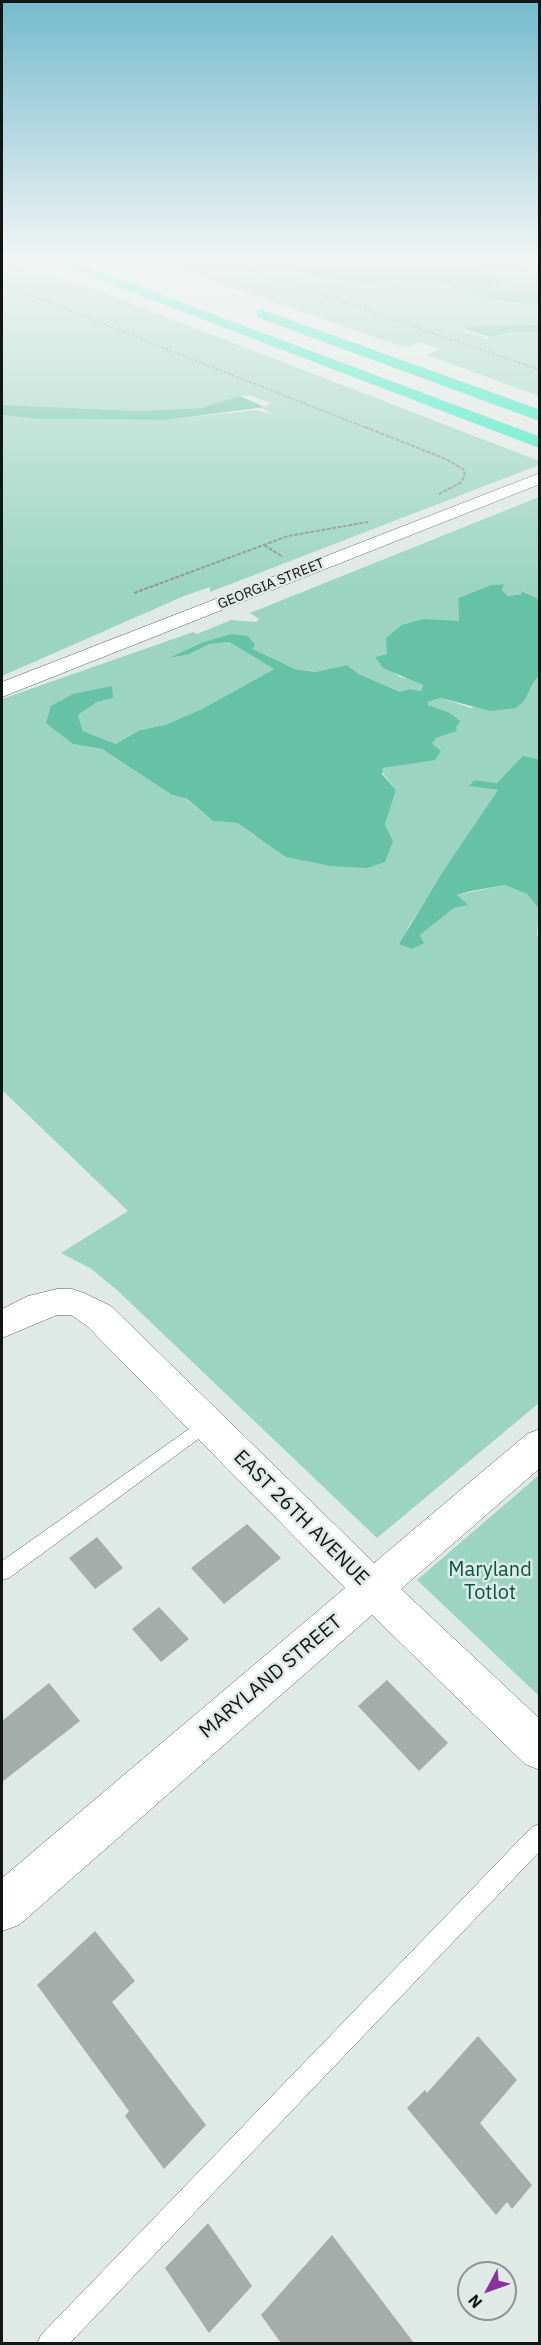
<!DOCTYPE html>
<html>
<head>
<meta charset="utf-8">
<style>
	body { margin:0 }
	#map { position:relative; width:541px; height:2345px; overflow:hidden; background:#dfe9e6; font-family:"IBM Plex Sans",sans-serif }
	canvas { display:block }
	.frame { position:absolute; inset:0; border:3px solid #111514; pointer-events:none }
	.north { position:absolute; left:457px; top:2261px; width:60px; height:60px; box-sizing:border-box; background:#dfe9e6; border:2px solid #8d9492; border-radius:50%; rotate:229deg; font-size:16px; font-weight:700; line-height:24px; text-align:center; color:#111514 }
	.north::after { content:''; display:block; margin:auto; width:21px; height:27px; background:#8b309c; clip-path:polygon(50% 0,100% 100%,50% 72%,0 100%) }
</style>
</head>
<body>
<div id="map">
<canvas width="541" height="2345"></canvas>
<div class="frame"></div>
<div class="north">N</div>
</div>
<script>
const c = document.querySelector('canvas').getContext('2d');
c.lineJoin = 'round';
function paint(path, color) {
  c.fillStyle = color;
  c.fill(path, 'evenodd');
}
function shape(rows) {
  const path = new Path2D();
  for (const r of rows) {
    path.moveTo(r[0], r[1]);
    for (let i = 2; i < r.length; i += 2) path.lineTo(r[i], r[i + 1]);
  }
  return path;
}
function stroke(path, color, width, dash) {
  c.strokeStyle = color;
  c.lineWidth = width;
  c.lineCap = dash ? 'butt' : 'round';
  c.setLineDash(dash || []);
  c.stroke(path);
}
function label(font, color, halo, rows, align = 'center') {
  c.font = font + ' "IBM Plex Sans",sans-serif';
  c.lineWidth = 5;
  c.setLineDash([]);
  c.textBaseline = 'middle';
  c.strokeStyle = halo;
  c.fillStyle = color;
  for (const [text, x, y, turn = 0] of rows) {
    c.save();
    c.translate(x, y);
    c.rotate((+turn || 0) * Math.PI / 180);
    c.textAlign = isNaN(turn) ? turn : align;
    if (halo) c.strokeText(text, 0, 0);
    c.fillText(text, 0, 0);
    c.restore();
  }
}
paint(shape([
	[2,258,81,284,539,461,539,465,210,592,210,587,184,596,2,676,2,415,40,419,166,420,256,410,274,415,262,408,271,403,251,396,240,396,201,408,140,411,2,405],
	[147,258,252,258,316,277,374,284,390,280,439,282,477,296,529,305,539,302,539,325,477,326,463,332,480,334,476,336,485,336,481,338,483,339,513,332,539,333,539,396,427,355,440,349,420,342,407,347,397,345],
	[441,258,502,258,539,269,539,291,509,292,489,287,507,280],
	[539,497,539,599,522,591,522,594,508,596,502,590,504,584,491,585,458,598,459,621,444,621,388,650,387,654,375,657,400,677,414,679,423,685,421,691,409,689,400,692,359,674,347,665,315,672,295,669,222,637,171,658,187,655,210,644,229,642,274,669,202,709,165,725,140,730,116,744,83,731,78,715,97,702,112,698,73,694,73,744,102,749,172,795,186,799,213,821,237,823,256,837,385,825,396,790,382,772,383,768,435,759,432,744,436,738,456,731,448,712,427,705,428,702,441,698,471,708,531,689,535,679,539,676,538,759,523,757,497,783,474,780,470,786,498,790,407,929,423,943,420,935,454,908,467,905,457,895,505,885,527,894,539,909,537,935,540,941,539,1403,377,1538,117,1290,90,1268,61,1253,128,1211,2,1090,2,699,193,632,197,634,231,620,256,622,259,619,250,613],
	[539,1475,539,1696,417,1580]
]), '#9bd5c1');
paint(shape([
	[252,258,441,258,508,280,490,288,509,292,539,291,539,302,529,305,477,296,439,282,390,280,374,284,316,277],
	[539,325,539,333,513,332,490,337,465,329,477,326],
	[240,396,265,407,166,420,40,419,2,415,2,405,140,411,201,408],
	[504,584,502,590,508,596,522,594,521,591,539,599,539,676,535,680,524,701,516,708,490,711,441,698,428,702,428,705,448,712,460,721,456,727,457,731,436,738,432,744,441,751,435,760,383,768,382,774,396,790,385,825,393,841,385,862,367,868,331,866,286,857,237,823,213,821,187,799,172,795,102,749,73,744,46,723,51,706,73,694,112,686,113,698,97,702,78,715,83,731,116,744,140,730,165,725,202,709,274,669,229,642,210,644,187,655,169,658,204,642,232,634,248,636,255,645,252,649,295,669,315,672,347,665,359,674,400,692,409,689,421,691,423,685,383,668,375,657,387,654,386,638,402,625,423,619,459,621,458,598,491,585],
	[539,744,539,909,527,894,505,885,471,891,457,895,468,905,454,908,420,935,424,943,412,949,399,944,444,870,498,790,469,786,474,780,497,783,523,756,538,759]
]), '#66c2a5');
paint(shape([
	[247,1524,281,1558,224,1604,191,1568],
	[97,1537,123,1568,95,1589,69,1558],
	[159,1607,189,1639,161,1662,132,1629],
	[387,1680,448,1743,419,1771,358,1706],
	[49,1683,80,1721,2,1782,2,1721],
	[95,1931,135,1981,112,2002,206,2125,164,2169,125,2116,129,2111,37,1985],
	[478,2036,517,2080,480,2123,532,2185,512,2209,507,2202,496,2215,407,2108,425,2090,427,2093],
	[208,2223,252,2286,209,2333,165,2268],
	[332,2235,414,2343,281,2343,261,2315]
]), '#a4adaa');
const service = shape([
	[206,1417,212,1419,215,1424,212,1429,9,1578,2,1580,2,1561,206,1417],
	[540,1824,540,1851,69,2344,37,2344,41,2335,532,1827,540,1824]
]);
const minor = shape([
	[57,1289,72,1289,84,1293,111,1306,374,1563,527,1434,540,1429,540,1468,401,1589,540,1719,540,1770,525,1764,372,1615,19,1925,2,1931,2,1878,345,1588,87,1326,71,1315,57,1315,2,1338,2,1309,28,1296,57,1289]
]);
const tertiary = shape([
	[540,473,540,484,2,697,2,682,540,473]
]);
const motorway = shape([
	[43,258,62,258,540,437,540,448,43,258],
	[262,310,540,410,540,421,257,317,257,311,262,310]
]);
stroke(service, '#58615e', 1);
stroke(minor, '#58615e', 1);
stroke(tertiary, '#58615e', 1);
stroke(motorway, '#c1c2c2', 1);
stroke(shape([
	[215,258,540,370],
	[2,284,369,429]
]), '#8e9593', 1.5, [3, 1.5]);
stroke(shape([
	[365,427,446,459,463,469,465,476,460,483,439,494],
	[264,545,283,557],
	[134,593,288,536,368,522]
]), '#8e9593', 2, [4, 1.5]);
paint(service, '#fff');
paint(minor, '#fff');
paint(tertiary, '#fff');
paint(motorway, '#2becbe');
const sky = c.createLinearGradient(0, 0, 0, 586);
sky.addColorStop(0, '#74bacd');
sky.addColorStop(0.44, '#f1f5f4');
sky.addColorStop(1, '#f1f5f400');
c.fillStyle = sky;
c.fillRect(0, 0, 541, 586);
label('14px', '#111514', '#dfe9e6', [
	["GEORGIA STREET",271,584,-22]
]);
label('20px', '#111514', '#dfe9e6', [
	["EAST 26TH AVENUE",301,1518,45],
	["MARYLAND STREET",271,1677,-40]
]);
label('20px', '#045543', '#dfe9e6', [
	["Maryland",490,1570],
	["Totlot",490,1593]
]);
</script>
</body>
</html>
